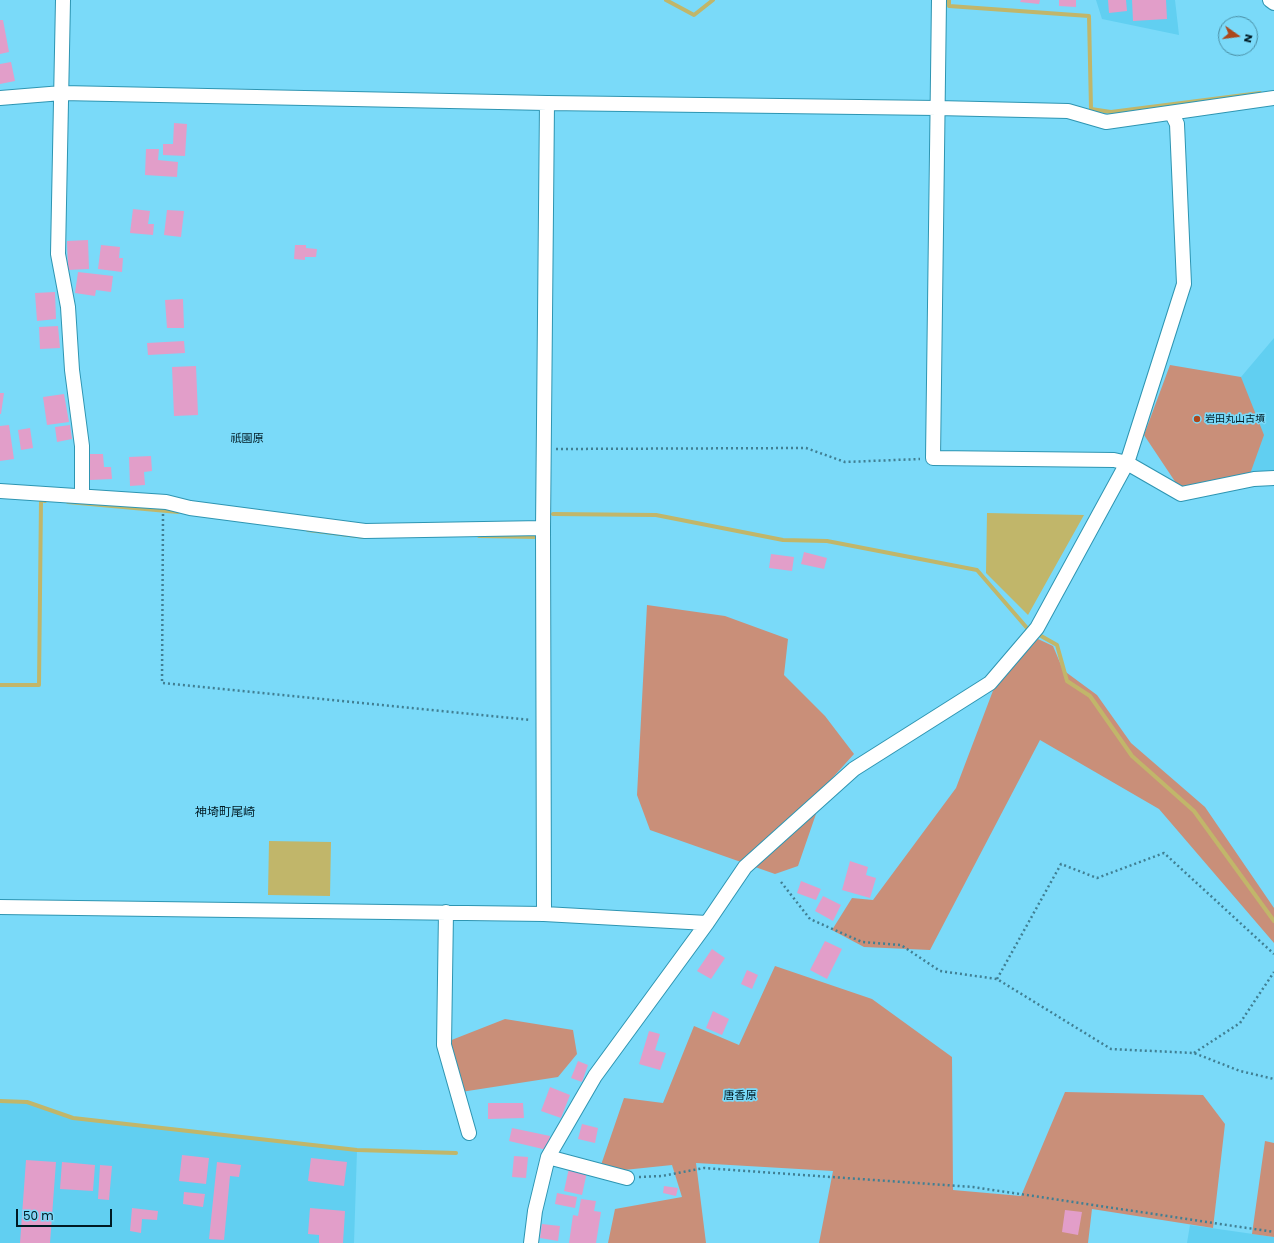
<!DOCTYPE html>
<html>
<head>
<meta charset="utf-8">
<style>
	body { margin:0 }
	#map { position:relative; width:1274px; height:1243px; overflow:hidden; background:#7adaf9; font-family:Poppins,sans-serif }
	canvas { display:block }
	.north { position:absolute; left:1218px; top:16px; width:40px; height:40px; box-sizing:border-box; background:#7adaf9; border:1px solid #498da3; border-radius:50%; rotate:104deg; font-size:11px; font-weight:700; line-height:16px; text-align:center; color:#001a23 }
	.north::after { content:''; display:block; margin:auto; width:14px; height:18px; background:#ac471b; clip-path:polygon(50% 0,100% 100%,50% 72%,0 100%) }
	.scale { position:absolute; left:16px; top:1209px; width:96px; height:18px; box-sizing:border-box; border:2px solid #001a23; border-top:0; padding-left:5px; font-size:12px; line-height:14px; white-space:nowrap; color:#001a23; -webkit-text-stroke:3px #7adaf9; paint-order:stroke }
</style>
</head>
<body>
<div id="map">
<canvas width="1274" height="1243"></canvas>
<div class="north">N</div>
<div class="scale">50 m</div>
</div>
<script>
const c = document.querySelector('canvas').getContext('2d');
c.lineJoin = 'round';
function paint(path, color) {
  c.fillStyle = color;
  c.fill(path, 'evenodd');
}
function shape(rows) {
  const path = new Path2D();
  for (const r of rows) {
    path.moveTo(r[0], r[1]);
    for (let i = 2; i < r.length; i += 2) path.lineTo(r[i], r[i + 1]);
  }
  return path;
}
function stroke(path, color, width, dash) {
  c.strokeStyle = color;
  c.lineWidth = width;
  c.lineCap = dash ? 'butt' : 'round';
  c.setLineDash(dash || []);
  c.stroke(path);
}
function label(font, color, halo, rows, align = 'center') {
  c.font = font + ' Poppins,"Noto Sans JP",sans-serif';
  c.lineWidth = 3.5;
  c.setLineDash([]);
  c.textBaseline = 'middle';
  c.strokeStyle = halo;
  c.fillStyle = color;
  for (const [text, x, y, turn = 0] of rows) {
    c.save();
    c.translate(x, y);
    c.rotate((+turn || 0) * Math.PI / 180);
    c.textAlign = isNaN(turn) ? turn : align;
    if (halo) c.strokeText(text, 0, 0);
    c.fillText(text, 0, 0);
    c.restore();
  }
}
paint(shape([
	[1096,0,1175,0,1179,35,1102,19],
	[1274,338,1274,472,1250,474,1241,377],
	[0,1101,27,1102,73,1118,357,1150,354,1243,0,1243],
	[1190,1225,1274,1237,1274,1243,1187,1243]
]), '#61cff1');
paint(shape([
	[1170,365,1241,377,1264,435,1250,474,1180,489,1144,435],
	[647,605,725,616,788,639,784,675,825,716,854,754,826,785,798,866,775,874,650,830,637,795],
	[1038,639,1053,646,1063,670,1097,695,1131,743,1205,807,1274,908,1274,943,1159,809,1040,740,930,950,864,947,832,930,852,898,873,900,956,788,994,688],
	[775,966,872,999,952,1057,953,1190,1021,1196,1065,1092,1203,1095,1225,1124,1213,1228,1092,1209,1088,1243,819,1243,833,1171,696,1163,706,1243,608,1243,615,1209,682,1197,672,1165,624,1170,601,1165,624,1098,663,1103,694,1026,739,1045],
	[505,1019,573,1030,577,1054,558,1077,461,1092,449,1041],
	[1265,1141,1274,1143,1274,1237,1252,1234]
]), '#c98f79');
paint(shape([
	[987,513,1084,515,1028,615,986,573],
	[269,841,331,842,330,896,268,895]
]), '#c1b66a');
stroke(shape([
	[666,0,694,15,713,0],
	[949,0,949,6,1089,16,1091,109,1111,112,1260,93],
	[68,502,178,512],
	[553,514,656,515,783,540,827,541,977,570,1027,628,1057,645,1067,681,1090,696,1132,756,1194,811,1274,921],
	[308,530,365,537],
	[479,536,539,537],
	[0,685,39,685,41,500,45,501],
	[0,1101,27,1102,73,1118,357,1150,456,1153]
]), '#c1b66a', 4);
paint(shape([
	[1021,0,1040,0,1039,4,1020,2],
	[1059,0,1076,0,1076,7,1059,6],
	[1108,0,1126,0,1127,11,1109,13],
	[1132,0,1166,0,1167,19,1133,21],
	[0,20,3,20,9,52,0,54],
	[11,62,15,81,0,84,0,64],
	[174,123,187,124,185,156,163,155,163,144,173,144],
	[146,149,159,149,158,160,178,162,177,177,145,175],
	[133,209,150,211,148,224,154,224,153,235,130,233],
	[167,210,184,211,181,237,164,235],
	[88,240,89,269,68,270,67,241],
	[101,245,120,247,119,258,123,258,122,272,98,269],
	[295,245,306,245,306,248,317,249,316,257,305,257,305,260,294,259],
	[78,272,113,276,111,292,96,290,95,296,75,293],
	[55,292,56,319,37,321,35,293],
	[183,299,184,328,167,328,165,300],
	[58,326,60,348,40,349,39,327],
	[184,341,185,353,148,355,147,343],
	[196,366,198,415,174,416,172,367],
	[0,393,4,393,1,414,0,414],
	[64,394,69,422,47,425,43,397],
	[9,425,14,459,0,461,0,426],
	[70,425,72,439,57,442,55,427],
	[30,428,33,448,21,450,18,430],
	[89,454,103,454,104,467,111,467,112,479,90,480],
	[151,456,152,471,144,472,145,485,130,486,129,457],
	[804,552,827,558,824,569,801,564],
	[771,554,794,557,792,571,769,568],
	[850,861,868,867,866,875,876,878,870,898,842,890],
	[801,881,821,889,816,900,797,893],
	[823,896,841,905,833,921,815,911],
	[825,941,842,949,827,979,810,970],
	[712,949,725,958,711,979,697,971],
	[747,970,758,975,752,989,741,984],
	[713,1011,729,1019,722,1035,706,1028],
	[649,1031,660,1034,655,1050,666,1053,660,1070,639,1064],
	[578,1061,588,1065,582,1082,571,1078],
	[550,1087,570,1095,561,1118,541,1111],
	[488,1103,523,1103,524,1118,488,1119],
	[582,1124,598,1128,595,1143,578,1139],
	[512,1128,550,1136,547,1150,509,1141],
	[182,1155,209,1158,206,1184,179,1181],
	[514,1156,528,1157,526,1178,512,1177],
	[311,1158,347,1162,344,1186,308,1181],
	[26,1160,56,1162,50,1243,20,1243],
	[62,1162,95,1165,93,1191,60,1189],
	[217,1162,241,1165,239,1177,230,1176,224,1240,209,1239],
	[100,1165,112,1166,109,1200,98,1199],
	[569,1168,587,1172,582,1195,564,1191],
	[664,1186,678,1188,676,1196,663,1193],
	[184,1192,205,1194,203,1207,183,1204],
	[557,1193,577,1197,575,1208,555,1204],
	[581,1199,596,1201,594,1211,601,1212,596,1243,569,1243,573,1215,578,1216],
	[132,1208,158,1211,157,1220,142,1219,141,1233,130,1231],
	[310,1208,345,1211,343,1243,319,1243,319,1235,308,1234],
	[1065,1210,1082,1212,1078,1235,1062,1232],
	[542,1224,560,1226,558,1241,540,1238]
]), '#e29ec9');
const street = shape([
	[63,0,58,254,68,307,72,370,82,446,82,496],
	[939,0,933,458,1114,460,1127,463,1181,494,1254,479,1274,478],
	[1270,0,1274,3],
	[0,98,62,93,547,103,937,108,1068,111,1106,122,1274,98],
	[0,491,166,502,190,508,365,531,543,528],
	[0,907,544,914,707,923],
	[446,912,444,1045,469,1133],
	[544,914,543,528,547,103],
	[548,1157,627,1178],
	[531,1243,535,1211,548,1157,595,1076,707,923,745,867,854,769,990,683,1037,628,1127,463,1184,284,1177,124,1172,114]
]);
stroke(street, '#2e95b2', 16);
stroke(shape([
	[556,449,806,448,845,462,920,459],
	[163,514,162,683,531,720],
	[781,882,810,919,862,942,901,945,940,971,997,979,1111,1049,1194,1053,1240,1071,1274,1079],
	[997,979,1061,864,1097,878,1164,853,1274,954],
	[1194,1053,1240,1023,1274,972],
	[639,1177,662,1176,704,1168,973,1187,1274,1232]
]), '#407f93', 2.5, [2, 3]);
stroke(street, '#fff', 14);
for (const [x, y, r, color] of [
	[1197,419,4,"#ac471b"]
]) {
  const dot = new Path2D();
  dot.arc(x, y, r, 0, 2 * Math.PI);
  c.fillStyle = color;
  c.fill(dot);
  stroke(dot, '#7adaf9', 1.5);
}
label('10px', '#001a23', '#7adaf9', [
	["岩田丸山古墳",1205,419]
], 'left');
label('11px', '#001a23', '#7adaf9', [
	["祇園原",247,439],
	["唐香原",740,1096]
]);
label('12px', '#001a23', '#7adaf9', [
	["神埼町尾崎",225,813]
]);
</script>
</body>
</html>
